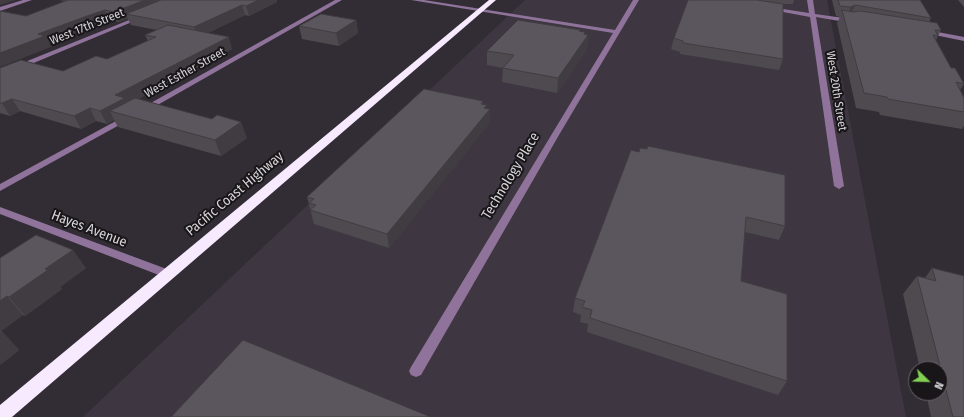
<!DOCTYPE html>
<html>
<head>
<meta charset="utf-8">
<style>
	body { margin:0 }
	#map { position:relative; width:964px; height:417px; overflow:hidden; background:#322d34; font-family:"Fira Sans Condensed",sans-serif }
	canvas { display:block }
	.north { position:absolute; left:908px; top:361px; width:40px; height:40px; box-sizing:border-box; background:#181619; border:1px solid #656266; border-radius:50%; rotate:113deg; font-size:11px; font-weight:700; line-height:16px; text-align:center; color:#d8d5d9 }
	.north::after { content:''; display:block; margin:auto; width:14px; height:18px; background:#80d051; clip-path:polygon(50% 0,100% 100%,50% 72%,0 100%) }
</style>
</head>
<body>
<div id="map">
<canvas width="964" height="417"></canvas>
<div class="north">N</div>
</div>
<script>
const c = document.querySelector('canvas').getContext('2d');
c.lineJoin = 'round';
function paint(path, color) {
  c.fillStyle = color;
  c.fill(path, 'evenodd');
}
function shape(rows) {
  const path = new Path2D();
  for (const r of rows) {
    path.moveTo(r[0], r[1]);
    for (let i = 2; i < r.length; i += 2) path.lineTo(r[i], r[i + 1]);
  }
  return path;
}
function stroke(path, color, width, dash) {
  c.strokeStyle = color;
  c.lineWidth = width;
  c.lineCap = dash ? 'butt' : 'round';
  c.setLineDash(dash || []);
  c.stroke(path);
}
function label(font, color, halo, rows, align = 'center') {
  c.font = font + ' "Fira Sans Condensed",sans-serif';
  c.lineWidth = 4;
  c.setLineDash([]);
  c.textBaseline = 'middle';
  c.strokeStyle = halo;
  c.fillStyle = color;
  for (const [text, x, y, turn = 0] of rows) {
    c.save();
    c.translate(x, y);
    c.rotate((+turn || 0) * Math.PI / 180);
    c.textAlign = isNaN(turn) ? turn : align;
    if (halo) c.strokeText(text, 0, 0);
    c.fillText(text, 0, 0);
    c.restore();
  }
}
paint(shape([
	[525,0,827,0,906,417,83,417]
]), '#3e3641');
paint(shape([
	[23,0,32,0,0,11,0,7,23,0],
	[335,0,342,0,147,111,144,111,140,109,335,0],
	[411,0,424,0,615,30,633,0,639,0,559,135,421,375,416,377,411,375,409,371,411,367,613,33,411,0],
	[807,0,813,0,815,14,851,19,854,21,851,23,816,17,844,186,839,189,834,186,810,17,767,9,770,7,809,13,807,0],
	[139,16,144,17,0,77,0,72,139,16],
	[927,30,964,37,964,41,925,33,925,31,927,30],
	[125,116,128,116,132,118,0,191,0,184,125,116],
	[0,207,172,271,174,274,172,277,168,278,164,277,0,214,0,207]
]), '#8f739b');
paint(shape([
	[489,0,496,0,12,417,0,417,0,405,489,0]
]), '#f8eafe');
paint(shape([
	[60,0,277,0,277,2,249,16,245,15,208,33,232,49,138,99,247,138,221,156,118,127,114,120,107,124,96,121,81,129,20,111,10,116,0,113,0,68,63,71,107,59,148,41,145,35,157,30,131,25,128,19,119,22,110,20,92,26,49,43,51,47,26,16,65,1],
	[688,0,794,0,793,4,783,4,783,59,779,70,680,54,680,52,671,49,674,38],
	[832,0,920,0,931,18,929,22,941,30,936,40,951,68,964,84,960,90,964,98,964,126,962,129,880,115,879,112,856,108,837,23,840,17,836,16],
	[958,0,964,0,964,7],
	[356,20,358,33,339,46,302,39,299,26],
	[585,32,585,34,588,35,587,49,557,93,502,82,503,68,487,65,487,51],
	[483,101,483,104,487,105,487,109,490,109,490,122,389,248,314,224,307,197],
	[631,150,785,226,779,240,745,232,741,281,787,381,778,395,587,332,588,324,580,322,581,315,573,312,575,298],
	[0,258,86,268,60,287,62,289,25,316,23,315,1,331,19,350,0,365],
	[932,268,964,276,964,417,931,417,926,393,940,393,940,369,920,369,903,294,917,276,925,278]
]), '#4e4a50');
paint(shape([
	[0,0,16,0,0,5],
	[145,0,174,0,126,14,128,19,119,22,114,12],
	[258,0,277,0,277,2,249,16,246,6],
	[242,5,245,15,198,38,194,27],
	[855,5,850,16,847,17,851,7],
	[105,10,110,20,92,26,49,43,51,47,0,67,0,53,38,34,87,16],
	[356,20,358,33,339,46,336,33],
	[585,32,584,42,588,35,587,49,557,93,558,78],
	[229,37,232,49,128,104,110,111,114,120,107,124,100,111,115,95],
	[12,99,20,111,10,116,2,103],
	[487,105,487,113,490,109,490,122,389,248,387,234],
	[90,108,96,121,81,129,74,116],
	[241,122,247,138,221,156,215,140],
	[73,250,86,268,60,287,62,289,25,316,9,297,45,269],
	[7,296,23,315,0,332,0,301],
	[2,331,19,350,0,365,0,333]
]), '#403c41');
const building = shape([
	[68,0,145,0,114,12,105,10,87,16,38,34,45,36,0,53,0,11,26,16,68,0],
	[161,0,258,0,246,6,242,5,194,27,126,14,161,0],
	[688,0,757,0,783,4,783,59,683,43,683,41,674,38,688,0],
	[838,0,920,0,931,18,855,5,851,7,840,6,838,0],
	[842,10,853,12,861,11,937,23,941,30,935,30,938,36,933,35,951,68,955,68,964,84,956,82,964,98,964,112,888,99,887,97,864,93,842,10],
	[321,14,356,20,336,33,299,26,321,14],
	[518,20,581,30,579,31,585,32,584,34,588,35,558,78,503,68,514,55,487,51,518,20],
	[168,25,229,37,115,95,125,98,100,111,90,108,74,116,12,99,2,103,0,103,0,68,21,60,63,71,96,56,107,59,156,37,145,35,168,25],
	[424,89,483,101,481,104,487,105,484,108,490,109,387,234,310,210,316,205,309,203,314,199,307,197,424,89],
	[135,98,212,119,217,115,241,122,215,140,110,111,135,98],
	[648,146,785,175,785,226,746,217,741,281,787,294,787,381,590,318,592,310,582,307,585,301,575,298,631,150,639,152,640,148,647,149,648,146],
	[36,235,73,250,45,269,48,270,9,297,7,296,0,301,0,258,36,235],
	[932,268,964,276,964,417,953,417,917,276,936,281,932,268],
	[243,340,431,417,171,417,243,340]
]);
paint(building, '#5b565d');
stroke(building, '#403c41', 1);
label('12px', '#d8d5d9', '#181619', [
	["West 17th Street",87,27,-22],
	["West Esther Street",185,73,-29],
	["West 20th Street",836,91,81]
]);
label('14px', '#d8d5d9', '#181619', [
	["Technology Place",511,176,-59],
	["Pacific Coast Highway",235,194,-40],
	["Hayes Avenue",89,229,21]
]);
</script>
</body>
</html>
